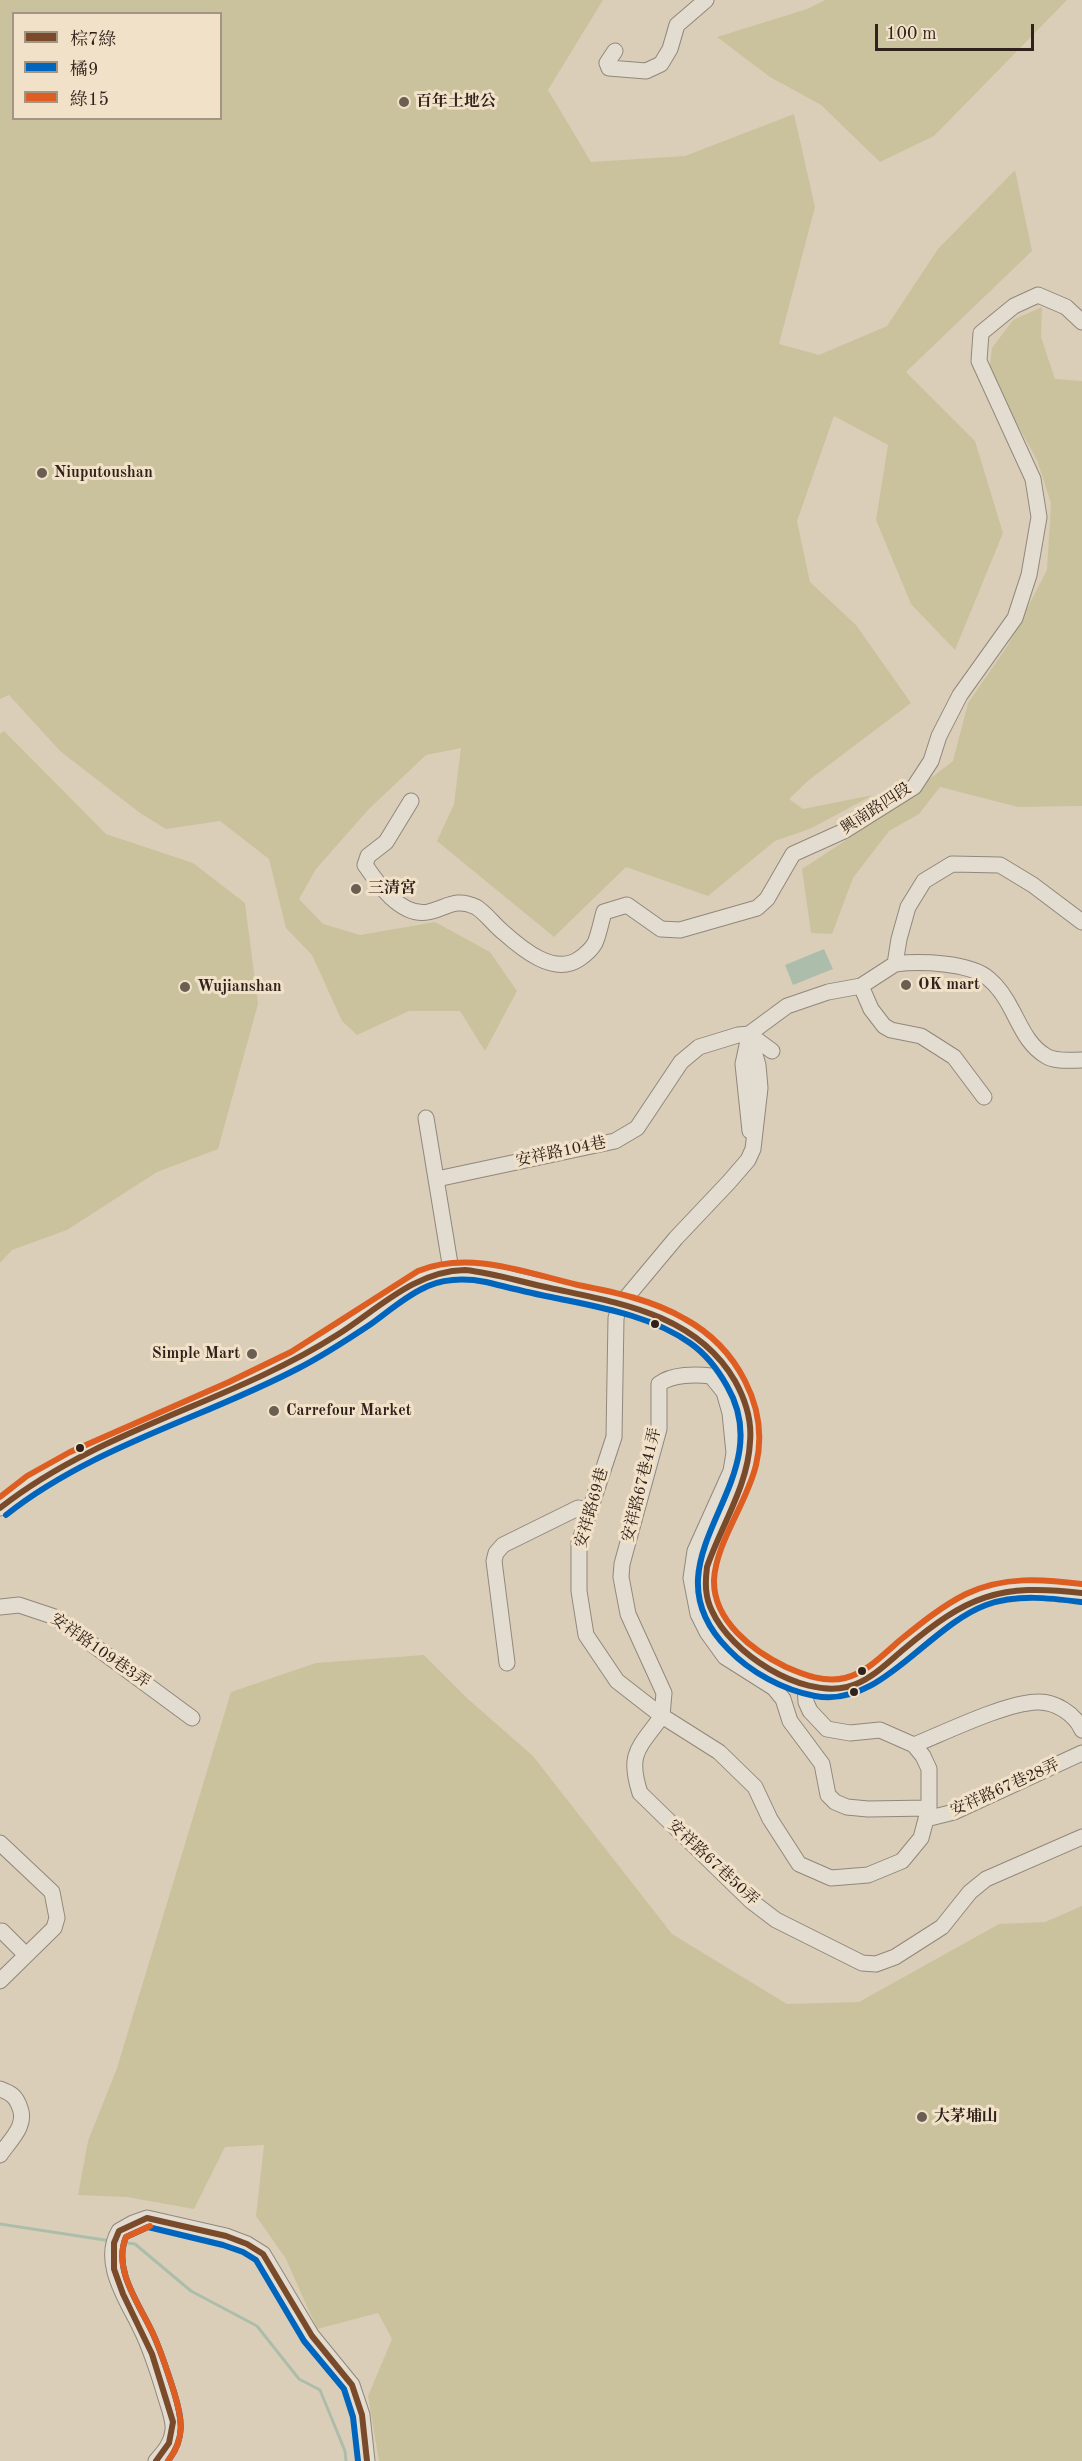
<!DOCTYPE html>
<html>
<head>
<meta charset="utf-8">
<style>
  body { margin:0 }
  #map { position:relative; width:1082px; height:2461px; overflow:hidden; background:#dbceb9; font-family:"Old Standard TT","Noto Serif TC",serif }
  canvas { display:block }
  .legend { position:absolute; left:12px; top:12px; width:210px; height:108px; box-sizing:border-box; background:#f1e1c8; border:2px solid #a39483; margin:0; padding:8px 10px; list-style:none; font-size:18px; color:#2f211b }
  .legend li { display:flex; align-items:center; gap:12px; height:30px }
  .legend b { width:30px; border:2px solid #a39483 }
  .scale { position:absolute; left:875px; top:24px; width:159px; height:27px; box-sizing:border-box; border:3px solid #2f211b; border-top:0; padding-left:8px; font-size:18px; line-height:21px; white-space:nowrap; color:#2f211b; -webkit-text-stroke:4px #f1e1c8; paint-order:stroke }
</style>
</head>
<body>
<div id="map">
<canvas width="1082" height="2461"></canvas>
<ul class="legend">
<li><b style="height:8px;background:#7a4b2a"></b>棕7綠</li>
<li><b style="height:8px;background:#0065bd"></b>橘9</li>
<li><b style="height:8px;background:#de5e21"></b>綠15</li>
</ul>
<div class="scale">100 m</div>
</div>
<script>
const g = document.querySelector('canvas').getContext('2d');
g.lineJoin = 'round';
function paint(path, color) { g.fillStyle = color; g.fill(path, 'evenodd'); }
function stroke(path, color, width, dash) { g.strokeStyle = color; g.lineWidth = width; g.lineCap = dash ? 'butt' : 'round'; g.setLineDash(dash || []); g.stroke(path); }
function write(font, color, halo, rows, align = 'center') {
  g.font = font + ' "Old Standard TT","Noto Serif TC",serif'; g.lineWidth = 6; g.setLineDash([]); g.textBaseline = 'middle'; g.strokeStyle = halo; g.fillStyle = color; for (const [text, x, y, turn = 0] of rows) {
    g.save(); g.translate(x, y); g.rotate((+turn || 0) * Math.PI / 180); g.textAlign = isNaN(turn) ? turn : align; if (halo) g.strokeText(text, 0, 0); g.fillText(text, 0, 0); g.restore();
  }
}
paint(new Path2D(`
  M0,0h603l-55,90 43,72 94,-6 109,-42 21,93 -36,137 40,11 68,-29 51,-77 77,-79 17,81 -126,121 69,69 28,92 -48,117 -44,-46 -35,-84 12,-75 -54,-29 -37,105 13,61 46,43 55,78 -102,77 -20,19 14,10 70,-14 -61,33 -37,13 -67,55 -82,-29 -72,70 -117,-96 17,-37 7,-56 -35,7 -58,55 -52,59 -17,30 24,25 37,11 75,-13 55,30 27,39 -32,60 -25,-40h-51l-52,24 -15,-14 -30,-66 -26,-27 -17,-69 -49,-38 -54,8 -26,-16 -80,-62 -51,-56 -9,4zM14,14h206v104h-206z
  M825,0h242l-133,136 -54,26 -59,-57 -51,-28 -53,-40 90,-28z
  M1042,307l-1,30 14,42 27,2v425l-64,1 -78,-20 -21,27 -30,17 -36,47 -21,56 -21,-1 -9,-64 73,-48 78,-60 15,-58 40,-58 39,-75 4,-67 -14,-43 -48,-87 3,-25 21,-28z
  M4,731l102,103 87,29 52,40 13,101 -40,145 -61,23 -90,58 -55,20 -12,13v-529z
  M424,1655l44,44 65,57 139,178 115,70 72,-2 140,-78 46,-2 37,-16v555h-703l-11,-65 24,-57 -14,-26 -61,16 -31,-70 -30,-43 8,-71 -39,2 -31,62 -67,-12 -49,-2 10,-54 29,-73 114,-376 85,-29z`), '#cac29c');
paint(new Path2D(`
  M824,949l9,20 -40,16 -8,-20z`), '#acbeab');
stroke(new Path2D(`
  M0,2224l111,17
  M120,2242l15,2 56,47 66,35 42,53 21,11 25,61 1,10`), '#acbeab', 3);
const minor = new Path2D(`
  M615,51l-8,12 2,5 37,3 15,-7 9,-15 7,-24 29,-25
  M411,801l-25,41 -18,14 -3,9c13,19 36,52 63,47 19,-4 27,-15 48,-5 10,6 18,18 27,25 19,17 51,44 76,27 6,-4 12,-9 16,-16 4,-9 6,-21 9,-31l23,-7 34,24 19,1 77,-22 10,-9 26,-45 51,-23 70,-44 17,-26 8,-25 21,-41 55,-77 14,-43 10,-58 -6,-38 -54,-118 2,-28 33,-27 24,-11 28,12 16,15
  M895,964c24,-3 75,-2 94,15 11,9 18,21 24,33 9,17 16,34 33,44 9,6 25,4 36,4
  M861,986l10,23 13,17 7,4 30,6 33,21 30,40
  M749,1034l9,31 2,23 -7,61 -5,11 -19,22 -53,56 -56,67 -4,13 -2,119 -35,106v48l7,44 31,46 45,35 57,36 36,35 15,32 29,45 32,14 37,-3 34,-14 19,-23 8,-30v-39l-6,-13 -9,-11 -34,-15 -30,3 -23,-4 -17,-18 -4,-9 -1,-18
  M749,1034l38,-28 41,-14 33,-6 34,-22 4,-25 9,-32 16,-26 28,-17 48,1 33,20 49,37
  M749,1034l23,17
  M749,1036l-6,28 7,67
  M426,1118l25,152
  M437,1179l178,-38 22,-13 44,-66 18,-15 39,-12 11,-1
  M0,1508c14,-11 28,-23 43,-31 80,-48 171,-73 252,-117 24,-13 48,-28 71,-44 24,-17 48,-38 77,-44 28,-7 61,6 89,12 48,11 125,22 164,52 19,14 36,37 46,59 28,66 -19,112 -35,172 -10,40 23,79 56,98 23,13 57,30 85,22 14,-4 27,-14 38,-23 31,-25 61,-55 99,-68 32,-11 65,-7 97,-3
  M0,1607l19,-2 36,12 137,101
  M507,1663l-13,-102 2,-8 7,-8 75,-37 11,2
  M662,1716l2,-23 -36,-79 -7,-37 1,-13 37,-135v-45c13,-10 37,-10 52,-8l13,16 6,21 4,40 -3,18 -36,80 -4,27 7,36 9,18 18,25 49,31 9,11 7,22 32,43 6,31 7,7 12,5 21,2 61,-1
  M662,1716c-23,32 -35,37 -22,77l111,108 25,19 86,43 14,1 19,-7 47,-30 28,-35 16,-13 96,-42
  M914,1745c32,-13 91,-42 123,-43 18,-1 38,12 45,28
  M926,1819l28,-7 128,-59
  M0,1843l52,49 5,26 -3,10 -54,53
  M2,1931l24,24
  M0,2089c11,4 16,7 20,19 7,18 -10,32 -20,47
  M156,2461c8,-9 16,-18 17,-31 1,-10 -4,-22 -7,-32 -7,-23 -14,-47 -25,-69 -13,-28 -41,-66 -22,-98l14,-8 14,-5 79,18 21,8 16,10 49,82 40,49 10,30 5,46`);
stroke(minor, '#91887b', 17);
stroke(minor, '#e3dcd1', 15);
stroke(new Path2D(`
  M0,1508c100,-79 230,-105 337,-173 40,-25 77,-64 128,-65 29,3 56,12 85,18 69,15 146,26 185,93 10,18 17,40 15,61 -2,44 -29,84 -43,125 -2,16 -2,30 5,44 19,42 88,87 135,76 22,-5 40,-24 57,-38 63,-53 95,-66 178,-56
  M156,2461l13,-18 4,-21 -21,-68 -29,-60 -9,-25v-26l5,-12 28,-13 79,18 21,8 16,10 49,82 40,49 10,30 5,46`), '#7a4b2a', 6);
stroke(new Path2D(`
  M6,1515c86,-68 195,-96 291,-146 26,-13 50,-29 74,-45 18,-13 36,-29 57,-38 19,-8 37,-8 58,-4 21,5 43,11 65,15 47,10 99,18 139,46 16,11 28,27 37,43 57,98 -89,171 1,263 22,23 55,41 87,47 65,13 112,-69 171,-91 31,-11 64,-7 95,-3
  M168,2461c18,-23 14,-43 6,-69 -6,-19 -12,-38 -20,-56 -13,-30 -42,-65 -28,-99l22,-10 75,18 20,7 13,8 48,81 40,48 9,28 5,44`), '#0065bd', 6);
stroke(new Path2D(`
  M0,1497l27,-21 43,-24 159,-70 62,-30 127,-81c52,-21 108,2 160,14 36,7 75,15 107,34 51,28 85,88 71,146 -9,38 -40,77 -42,115 -1,41 39,71 72,87 18,8 39,16 59,11 21,-5 38,-23 54,-37 21,-17 43,-35 67,-47 37,-18 77,-15 116,-10
  M150,2226l-24,11c-14,34 15,69 28,99 8,18 14,37 20,56 8,26 12,46 -6,69`), '#de5e21', 6);
for (const [x, y, r, color] of [
  [404,102,6,"#6b5e52"],
  [42,473,6,"#6b5e52"],
  [356,889,6,"#6b5e52"],
  [906,985,6,"#6b5e52"],
  [185,987,6,"#6b5e52"],
  [655,1324,5,"#2f211b"],
  [252,1354,6,"#6b5e52"],
  [274,1411,6,"#6b5e52"],
  [80,1448,5,"#2f211b"],
  [862,1671,5,"#2f211b"],
  [854,1692,5,"#2f211b"],
  [922,2117,6,"#6b5e52"]
]) { const dot = new Path2D(); dot.arc(x, y, r, 0, 2 * Math.PI); g.fillStyle = color; g.fill(dot); stroke(dot, '#f1e1c8', 2); }
write('bold 16px', '#2f211b', '#f1e1c8', [
  ["百年土地公",416,102],
  ["Niuputoushan",54,473],
  ["三清宮",368,889],
  ["OK mart",918,985],
  ["Wujianshan",197,987],
  ["Simple Mart",240,1354,"right"],
  ["Carrefour Market",286,1411],
  ["大茅埔山",934,2117]
], 'left');
write('16px', '#2f211b', '#f1e1c8', [
  ["興南路四段",876,809,-33],
  ["安祥路104巷",561,1152,-12],
  ["安祥路67巷41弄",642,1485,-76],
  ["安祥路69巷",592,1508,-74],
  ["安祥路109巷3弄",100,1651,35],
  ["安祥路67巷28弄",1005,1788,-24],
  ["安祥路67巷50弄",713,1863,43]
]);
</script>
</body>
</html>
